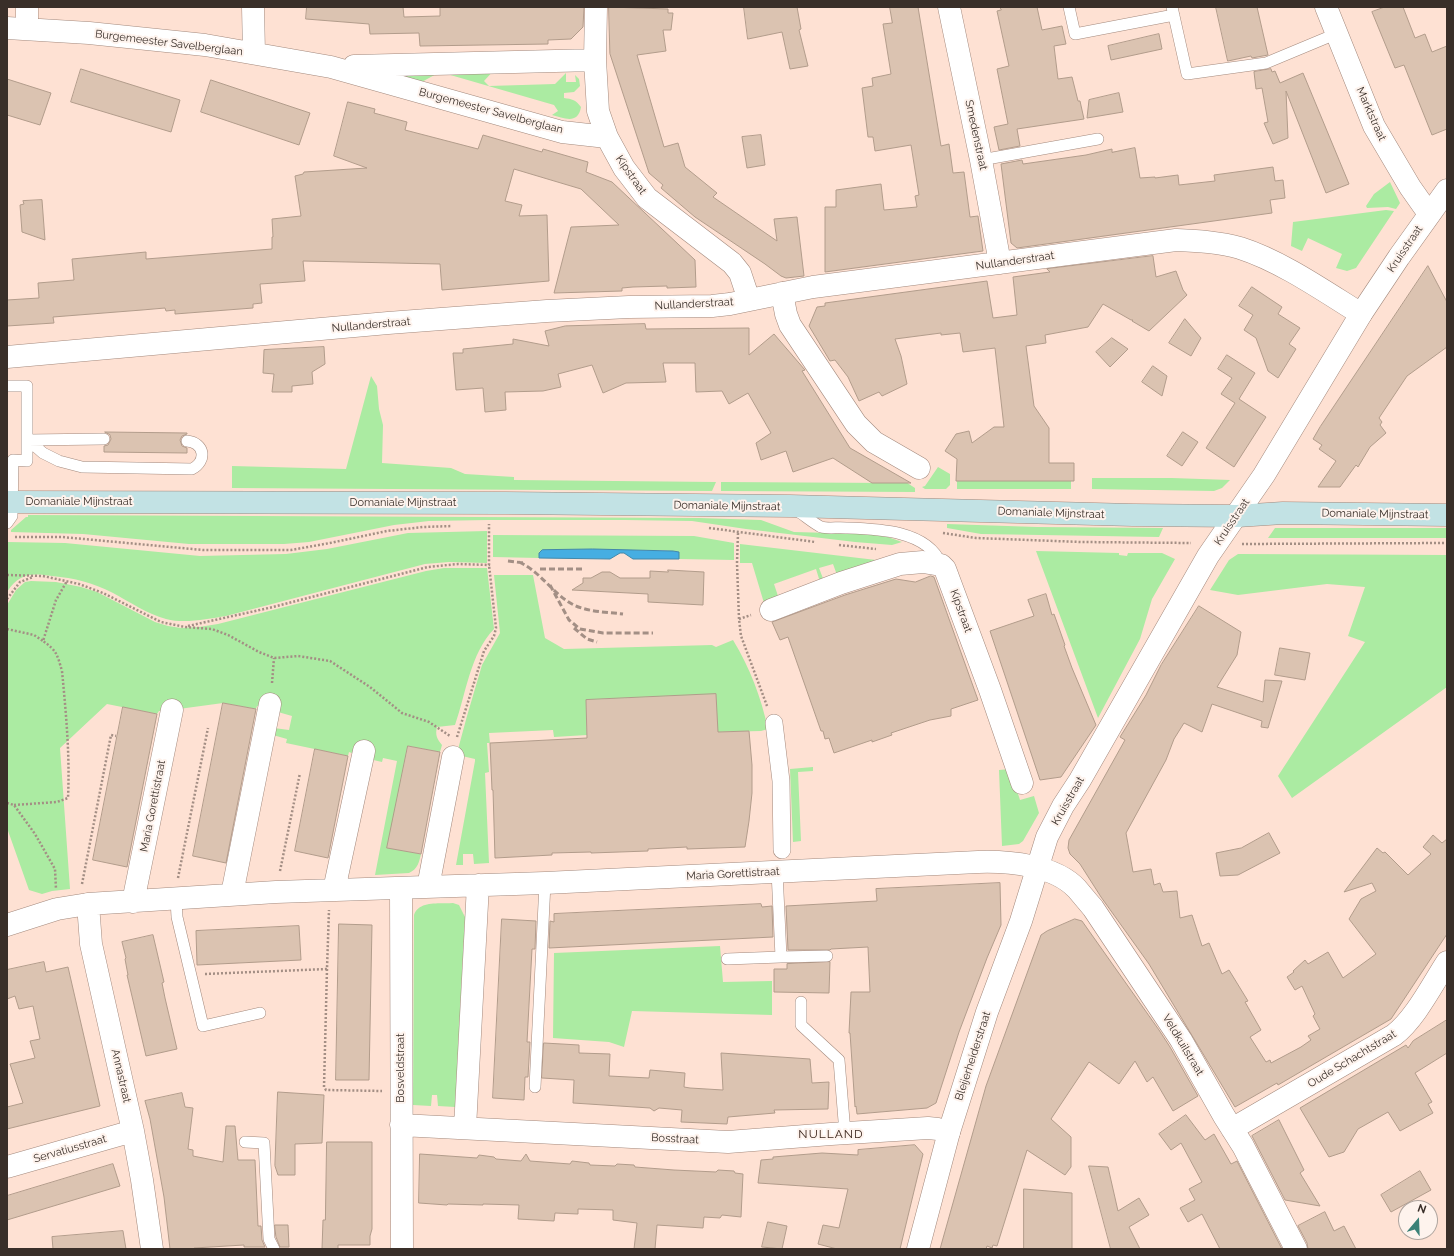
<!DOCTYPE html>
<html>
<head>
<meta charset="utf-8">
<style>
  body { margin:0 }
  #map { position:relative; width:1454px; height:1256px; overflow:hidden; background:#fee1d3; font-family:Raleway,sans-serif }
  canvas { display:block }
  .frame { position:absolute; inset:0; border:8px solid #392f29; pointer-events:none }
  .north { position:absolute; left:1398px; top:1200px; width:40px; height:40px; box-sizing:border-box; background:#fef3ed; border:1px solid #afa59f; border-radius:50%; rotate:19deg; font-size:11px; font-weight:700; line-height:16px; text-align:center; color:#392f29 }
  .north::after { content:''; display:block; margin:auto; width:14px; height:18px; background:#3b8177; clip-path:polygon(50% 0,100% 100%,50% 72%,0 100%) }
</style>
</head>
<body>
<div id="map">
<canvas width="1454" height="1256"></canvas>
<div class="frame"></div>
<div class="north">N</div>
</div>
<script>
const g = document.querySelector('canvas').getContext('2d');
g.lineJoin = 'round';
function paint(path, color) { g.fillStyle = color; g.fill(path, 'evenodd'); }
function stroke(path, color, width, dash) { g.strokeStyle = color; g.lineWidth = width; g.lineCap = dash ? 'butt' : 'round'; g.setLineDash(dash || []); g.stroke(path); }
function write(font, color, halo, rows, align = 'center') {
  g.font = font + ' Raleway,sans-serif'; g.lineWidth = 4; g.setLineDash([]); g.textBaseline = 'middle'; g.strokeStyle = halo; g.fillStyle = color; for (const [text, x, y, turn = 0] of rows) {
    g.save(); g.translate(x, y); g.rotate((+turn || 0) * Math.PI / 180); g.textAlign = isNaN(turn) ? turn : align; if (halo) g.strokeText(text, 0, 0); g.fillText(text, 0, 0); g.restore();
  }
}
paint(new Path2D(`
  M496,68l-12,13 5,5 66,-2 11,-11v9h10l-1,-7 4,4 1,7 -6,6 -10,1v5c8,1 12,2 17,9 -3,18 -17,11 -29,8l6,-4 -4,-6 -114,-33 -22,12 -11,-3 -3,-5 4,-6z
  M1390,182l10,21 -4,6 -8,-2 -21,1 -1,-2 8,-12z
  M1386,210l8,1 -38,57 -9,3 -11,-3 6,-14 -34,-16 -6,13 -11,-5 2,-24z
  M371,376l6,10 2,23 4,16 -1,38 69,5 14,6 49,3v3l202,2 -4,9 -480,-3v-22l114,3z
  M938,467l12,7v11l-4,4h-21l-3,-2 3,-1z
  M892,473l23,15v4l-194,-1v-9l171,1z
  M1092,478h80l58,2 -8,8 -8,3 -122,-2z
  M957,481h114v8h-114z
  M28,515l671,3 62,2 33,12 75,2 19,3 14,5 -10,3 -37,-3 -109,-13 -54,-8 -67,-1h-137l-59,1 -35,4 -85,17 -25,2h-95l-106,-10 -72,-2v-2l15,-13h2z
  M947,524l90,3 126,1 -4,9 -178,-3 -34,-6z
  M1275,528h172v10h-179z
  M487,531v32l-38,-1 -24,2 -199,52c-19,3 -41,8 -60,3 -19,-5 -36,-17 -53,-26 -19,-10 -39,-15 -61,-17 -20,-3 -33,-3 -45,16v-50l58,1 135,13 86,-2 41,-5 81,-16z
  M493,535l201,1 40,7v17l-55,-1v-7l-17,-2h-120l-3,2v6l-46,-1z
  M740,544l136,16v5l-39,10 -4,-11 -14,4 5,13 -4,1 -4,-13 -42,15 4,12 -14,7 -12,-40h-12z
  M1036,551l83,2v2l8,1 1,-3h34l13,6 -23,40 -12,40 -42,79z
  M1238,554l209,1v132l-155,111 -14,-22 87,-134 -17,-6 17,-49 -38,-3 -89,11 -28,-5 19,-30z
  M444,568h43l7,61c-24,25 -28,65 -39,96l-18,2c-2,8 0,12 5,18l-2,7 -32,-6 -20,101 33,7c-2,8 -3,15 -12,19l-34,2 22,-114 -14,-3 -1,4 -13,-3 -20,-7 -1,4 -62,-13 1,-4 -14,-4 1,-7 15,2 3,-14 -35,-10 -1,3 -33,-6 -59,8h-5l-2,3 -50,-10 -47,44 10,141 -18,2 -10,3 -13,-4 -22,-62v-223l9,-15 9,-8 6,-1 25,1 25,5 16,5 58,30 13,4 13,2 18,-1 19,-3 208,-53z
  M494,575h39l12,63 19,11 148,-4 4,2 17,-7c17,28 28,57 35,89l-7,2 -43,1 -36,-36 -96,4 1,35 -33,2 -1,-7 -64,3 1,10h-3l2,29 -4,1 4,90 -15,1 -1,-10h-10v11h-7l19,-104v-2l-13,-3 -5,-3 10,-37 15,-51 18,-32z
  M813,767v4l-15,1 3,69 -8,1 -3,-73z
  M1010,769l10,31 14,-4 5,17 -16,28 -4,3 -17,2 -3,-76z
  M453,903l6,2 6,12 -10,190 -17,-1 -1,-11h-5l-1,11 -18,-1 1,-190c5,-15 26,-11 39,-12z
  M720,946l3,36 49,-1v34l-140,-4 -8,36 -15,-5 -56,-4 1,-85z`), '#abeba2');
const water = new Path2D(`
  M593,549l80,2 6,1v7h-46l-9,-6h-4l-10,6 -71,-1v-5l3,-3z`);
paint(water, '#46aee2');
stroke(water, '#4288aa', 1);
const building = new Path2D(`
  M307,7h96l1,10 36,-1v-9h144l-1,20 -12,12 -23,1v4l-128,2 -1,-13 -49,1 -1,-10 -63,-5z
  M609,7l59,2v4h5l-2,17h-8l3,21 -29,4 27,92 14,-4 7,24 32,26 -4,4 64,44 -3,-22 23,-2 7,59 -18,2 -5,-2 -16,-12 -70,-47 -34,-29 2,-3 -14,-12 -39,-119z
  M744,7h53l4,22 -2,1 9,36 -18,3 -8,-37 -34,7z
  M890,7h28l23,139 8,-2 4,29 11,-1 6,45 8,-1 5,35 -158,21v-65h11v-17l45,-6 3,26 33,-3 -2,-11 4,-1 -8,-50 -36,6 -2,-14h-5l-6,-49 11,-2 -1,-8 19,-4 -8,-50 9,-1z
  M1000,7h37l5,23 20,-4 4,18 -12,2 4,33 14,-2 6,24h2l4,18 -67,10 3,17 -21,4 -5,-23 14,-3 -11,-55 12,-3 -12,-55 4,-1z
  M1216,7h41l11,48 -16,3 -1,-2 -23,5z
  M1385,7h18l12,31 10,-4 7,18 15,-6v83l-15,6 -28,-70 -9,3 -23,-56z
  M1159,34l3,15 -51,11 -3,-14z
  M81,69l99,31 -9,32 -100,-30z
  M1271,69l1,3 3,-1 5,12 23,-10 46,111 -23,9 -40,-102 2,47 -15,6 -9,-21 4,-1 -6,-34 -6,1 -2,-17z
  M7,79l44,14 -11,32 -33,-10z
  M211,80l99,33 -11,32 -98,-33z
  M1119,93l4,19 -36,6 2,-18z
  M348,102l27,7 -1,4 33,9 -2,8 73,19 5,-14 59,17 1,-3 45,13 -2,10 26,10 83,78 1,27 -29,1v-2l-34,1 -11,1v3l-68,2 17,-66 48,-2 -38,-36 -67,-20 -9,32 17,4 -3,11 28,-1 2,66 -107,9 -2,-26 -137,-3 2,20 -45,3 2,19 -9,1v4l-78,6v-4l-9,1 -1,-3 -23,2 -89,7 1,6 -47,3v-26l32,-2 -1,-15 36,-3 -2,-21 74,-7v7l126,-10v-12h1l-1,-18 29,-3 -6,-40 8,-2 1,-2 63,-4 -33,-12z
  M761,135l4,30 -18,3 -5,-31z
  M1135,148l5,30 15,-1v1l23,-3 1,10 36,-4 -1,-6 59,-8 2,14 8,-1 2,18 -15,2 2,13 -255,35 -6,-5 -10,-79 21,-4 1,4 63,-9 26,-6v3z
  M42,200l3,40 -23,-8 -2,-27 4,-1 -1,-3z
  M1153,256l3,21 20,-6 7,19 4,5 -38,36 -17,-10 1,-1h-2l-28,-16 -15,23 -43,8 1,8 -20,3 8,60 15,22v35h25v18h-118l1,-22 -12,-8 11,-17 13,-3 3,12 22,-16h10l-9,-79 -32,4 -3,-19 -19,2v-2l-46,6 6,17 6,28 -25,12 -3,-4 -20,9 -11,-24 -13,-17 -5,1 -21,-35 8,-19 8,-1v-3l162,-22 6,37 24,-3 -4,-38 37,-5 -3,-3z
  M1428,266l19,36v45l-40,29 -28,42 3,4 -2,3 6,8 -16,14 -12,20 -2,-2 -16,22h-22l18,-26 -17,-12 3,-4 -9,-6 7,-12z
  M1252,287l30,20 -4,7 22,14 -11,16 7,5 -18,29 -10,-7 -12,-33 -12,-8 9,-15 -14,-9z
  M1185,319l16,19 -10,18 -22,-13z
  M645,324l1,5 103,-1v27l25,-21 31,36 -3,1 48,77 61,35h-39l-39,-25 -40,14 -7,-21 -25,9 -5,-17 15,-10 -23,-40 -19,11 -7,-13 -26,1 -1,-29h-32l3,19 -40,1 -23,10 -11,-28 -34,9 3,13 -18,4 -38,1 1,18 -21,2 -2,-24 -27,2 -3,-37h10v-4l50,-5v-5l36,7 -4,-15 20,-5z
  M1112,338l16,11 -18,18 -14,-15z
  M324,347l1,17 -13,8 1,12 -21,2v6h-20l2,-18 -11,-1 1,-23z
  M1227,355l28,18 -16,26 27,18 -32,50 -28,-19 29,-45 -14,-9 11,-16 -14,-9z
  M1153,366l14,10 -5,20 -20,-14z
  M105,432l82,1v1l-5,2 -2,4 2,6 5,2v5l-83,-1v-6l4,-1 3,-6 -1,-4z
  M1183,432l15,10 -16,24 -15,-10z
  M668,570l36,2 -1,33 -55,-3v-8l-76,-4 11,-7v-5h8l11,-6h8l10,6h30v-7l18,1z
  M931,576l3,1 44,123 -27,9v7l-21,4 -39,13 1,2 -20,7v-2l-38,13 -5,-15 -4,1 -2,-8h-2l-33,-94 -8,3 -8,-18 73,-27 51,-16 19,3z
  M1046,594l6,21 2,-1 11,31 -1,1 8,22 24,57 -35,52 -21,3 -50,-149 44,-15 -6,-16z
  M1199,606l42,26 -4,23 -20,32 46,15 2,-22 17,1 -14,47 -7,-1 1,-6 -50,-17 -10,28 -18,-9 -10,16 -8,21 -40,73 7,39 18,-3 3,16 6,-2 3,9 14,-1 3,27 12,-3 10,31 7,-3 13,31 7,-4 19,31 -3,1 16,28 -11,7 16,25 4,-2 1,3 30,-16 10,-7 -3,-4 12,-7 -7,-13 2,-2 -13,-28 -7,4 -8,-13 7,-5 -1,-1 12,-11 3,4 20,-12 15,26 33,-24 -27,-35 12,-20 15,-8 -4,-8 -28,9 33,-44 6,5 2,-1 23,23 23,-21 -8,-7 10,-12 9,8 5,-4v95l-56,85 -113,66 -1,-2 -42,24 -86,-143 -48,-67 -21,-33 -10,-10 -2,-6 1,-8 56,-100 -5,-3 26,-42 15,-30z
  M1280,648l30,5 -5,27 -30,-5z
  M716,694l2,38 31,-1 3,34v28l-3,28 -4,26 -58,2v-2l-39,2v2l-57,2v-1l-39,1v2l-57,3 -2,-68h-1l-2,-47 97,-5 -1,-38z
  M223,703l33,6 -30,154 -33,-7z
  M123,707l34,7 -30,153 -34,-7z
  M408,746l32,6 -19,102 -34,-6z
  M315,749l33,7 -20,102 -33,-7z
  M1269,833l11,20 -42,22 -18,1 -4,-23 25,-5z
  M1000,883l1,42 -14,33 -28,74 -23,71 -9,5 -70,6 -1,-8 -1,1 -5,-74h-1l2,-41h19l-2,-45 -37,2 -1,1h-42l-2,-44 91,-5 -1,-12z
  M761,904l1,3 10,-1 1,31 -224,11 1,-27 4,1v-8z
  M502,919l34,2 -1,28h-3l-5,93h3l-2,35h-3l-1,23 -31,-2z
  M1075,919l7,2 77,109 11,17 28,49 -25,15 -20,-34 -6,5 -12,-21 -16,23 -30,-22 -38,57 20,18v30l-6,8 -38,-25 -30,96 -4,-1 -1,3 -5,-2 -1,3h-46l46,-163 55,-151 6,-4z
  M339,924l33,1 -3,155h-33z
  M299,926l2,34 -104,5 -1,-34z
  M153,935l11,47 -2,1 3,15 12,51 -31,7 -19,-81h1l-3,-16 1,-1 -4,-16z
  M44,962l2,10 22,-5 32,139 -93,23v-22l16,-4 -13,-39 25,-6 -5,-17 10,-2 -7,-33 -14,3 -4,-13 -8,3v-29z
  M830,962l-1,31 -55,-1v-23h13v-5z
  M1447,1020v33l-32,20 17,29 -4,2 5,9 -33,18 -12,-19 -30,17 -14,23 -15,5 -29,-49 106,-63 2,3 5,-7z
  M544,1043l35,2v8l31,1 -1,22 40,2 1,-8 35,3 -1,14 6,1 33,2 -2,-37 89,6 2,24 17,-1 -1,27 -54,1 1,3 -47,4 -1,7 -46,-2 1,-12 -23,-2 -5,3 -4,-3 -77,-5 1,-23 -32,-2z
  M278,1092l46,3 -2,48 -27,1v31h-17l-3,-9z
  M182,1093l3,14 8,1 -5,41 5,1v6l30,6 3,-36h9l3,34h17l3,66h3l1,14 3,7h-21v-2l-50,3v1h-24l-6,-52 -14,-78 -5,-18z
  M1186,1115l19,25 9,-6 17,30 6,-3 45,88h-62l-18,-35 -14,8 -8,-14 15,-8 -6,-11 13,-7 -21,-39 -10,7 -12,-16z
  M1279,1120l25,50 -4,3 20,33 -35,-6 -33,-64z
  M327,1142h45v87l-2,7v9h-32v4h-16l1,-29h2z
  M915,1145l8,9 -23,95h-63l-19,-5 5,-19 16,3 9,-39 -90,-6 3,-23 12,-1v-2l49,-4 36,2v-5z
  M420,1154l57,4 2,-3 15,2 2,2 25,2 5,-7 4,7 40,3 2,-3 17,2 1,2 25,1 2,-2 17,1 1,2 39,3 42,2 2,-2 16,1 1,2 8,1 -2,43 -19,-2 -2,3 -16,-1 -1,11 -46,-3 -2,24h-21l3,-26 -24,-3v-10l-35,-1v5l-23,-1 -1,8 -36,-2 1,-14 -36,-1v1l-35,-1 -1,1 -28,-2z
  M113,1164l7,22 -113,34v-24z
  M1089,1166l19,1 10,44 21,-13 10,17 -20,12 11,22h-29z
  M1420,1171l11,19 -40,22 -10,-17z
  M1024,1189l48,4v56h-48z
  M1325,1212l9,19 10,-5 12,23h-48l-1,-6 -9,-17z
  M768,1222l19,4 -5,23 -20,-2z
  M275,1225h13l1,22h-9l-4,-10z
  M123,1231l3,18h-73l-1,-12z`);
paint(building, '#dbc3b1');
stroke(building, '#b29c8b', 1);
const service = new Path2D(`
  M1069,7l6,27 99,-19
  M1172,7l15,67 79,-11 72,-30
  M981,160l117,-21
  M7,386h20v75l-14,-1 -1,56 -5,7
  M28,440l15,13 16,8 23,6 110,2c15,-8 13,-26 -5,-28
  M28,440l76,-1
  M796,510c8,5 17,13 25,17 7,2 18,0 25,1 31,1 81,2 95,36
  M176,899l1,18 26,109 57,-13
  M781,957l46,-1
  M727,959l54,-2 -4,-86
  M801,1002v23l38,35 6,73
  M535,1087l10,-204
  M245,1142l19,1 5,96 5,10`);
const pedestrian = new Path2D(`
  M774,723l7,58 1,69`);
const minor = new Path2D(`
  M27,7v22
  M253,7l1,46
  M596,7l-1,53 3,51 9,26 17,31 23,30 85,65 8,10 9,27
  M949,7l32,153 19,103
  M1326,7l48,119 36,61 19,27
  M7,28l82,5 116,12 126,22 231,65 45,5
  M354,66l241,-6
  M782,293l4,21 4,11 66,99 18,18 45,26
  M7,357l381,-34 159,-12 82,-4 83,-1 18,-2 83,-17 363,-47c21,1 43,2 64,8 41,13 84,43 121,66
  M771,610l70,-27 59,-19 23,-2 18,3 4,4 45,121 32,93
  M428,887l25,-130
  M401,888l1,361
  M334,890l30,-139
  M232,894l38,-190
  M133,902l39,-192
  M88,904l3,40 42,187 9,49 10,69
  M7,925l50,-16 31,-5 188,-12 269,-9 433,-21c31,-1 77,3 99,27 5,6 10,12 16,19l88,132 43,76 19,30 53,103
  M401,1125l327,17 103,-8 97,-6 10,1 11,3
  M465,1128l13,-243
  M1232,1129l162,-94c21,-16 38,-50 53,-73
  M7,1167l126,-36`);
const tertiary = new Path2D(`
  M918,1249l31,-117 38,-120 34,-91 26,-84 16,-31 17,-26 128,-224 56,-81 97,-161 38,-57 48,-67`);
const secondary = new Path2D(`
  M7,502l499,1 284,3 343,9 104,1 46,-3 164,2`);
stroke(service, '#a3897d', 12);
stroke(pedestrian, '#a3897d', 18);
stroke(minor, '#a3897d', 23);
stroke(tertiary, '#a3897d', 23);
stroke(secondary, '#a3897d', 23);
stroke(new Path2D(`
  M709,528l106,14
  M738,533l-1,30 2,56 2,17 26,70
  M943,533l33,5 105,4 110,1
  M15,537h47l141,13h88l39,-7 57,-12 36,-4 29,-1
  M1242,544l205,-1
  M839,545l37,4
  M7,575l36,1 36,8 24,9 58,29 24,5 27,2 16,6 31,17 15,6 24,-2 32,5 40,26 32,26 27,9 21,14
  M7,599l13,-17 13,-5
  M739,619l12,-4
  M188,626l85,-19 155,-40 30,-3 31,1v-41
  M7,629l27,6 9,6
  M272,683l2,-25
  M457,737l27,-86 10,-15 2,-8 -7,-63
  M7,803l7,2 21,29 20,35 1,20
  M14,805l43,-3 11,-4c2,-43 -2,-85 -6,-127 -5,-17 -5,-20 -19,-30l13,-41 11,-19
  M280,871l20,-98
  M178,878l30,-150
  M82,884l29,-149 5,1
  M327,969l-3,118 2,3 56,1
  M205,974l122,-5 2,-59`), '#a38e84', 2.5, [2, 2]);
stroke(service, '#fff', 11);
stroke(pedestrian, '#fff', 17);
stroke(minor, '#fff', 22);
stroke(tertiary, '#fff', 22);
stroke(secondary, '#c2e2e4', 22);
stroke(new Path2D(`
  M508,561l16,2
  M519,562c22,10 33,31 53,42 15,8 34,8 51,10
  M540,569h44
  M550,585l19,35 11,9 23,4h50
  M574,628l13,11 10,3`), '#a38f85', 3, [6, 3]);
write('11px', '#392f29', '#fef3ed', [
  ["Burgemeester Savelberglaan",169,43,7],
  ["Burgemeester Savelberglaan",491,111,15],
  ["Marktstraat",1371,114,66],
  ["Smedenstraat",976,135,78],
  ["Kipstraat",631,175,55],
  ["Kruisstraat",1405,249,-56],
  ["Nullanderstraat",1015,261,-8],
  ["Nullanderstraat",694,304,-3],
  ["Nullanderstraat",371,325,-5],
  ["Domaniale Mijnstraat",79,502],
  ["Domaniale Mijnstraat",403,503],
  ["Domaniale Mijnstraat",727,506,1],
  ["Domaniale Mijnstraat",1051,513,2],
  ["Domaniale Mijnstraat",1375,514,1],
  ["Kruisstraat",1232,522,-56],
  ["Kipstraat",961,611,70],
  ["Kruisstraat",1068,801,-60],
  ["Maria Gorettistraat",153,806,-79],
  ["Maria Gorettistraat",733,874,-3],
  ["Veldkuilstraat",1183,1045,59],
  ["Bleijerheiderstraat",973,1056,-72],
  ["Oude Schachtstraat",1352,1059,-31],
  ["Bosveldstraat",401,1068,-90],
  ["Annastraat",121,1076,77],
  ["Bosstraat",675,1139,3],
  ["Servatiusstraat",70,1149,-16]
]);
g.letterSpacing = '1px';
write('12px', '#3d281e', '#fef3ed', [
  ["NULLAND",831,1134]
]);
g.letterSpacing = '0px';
</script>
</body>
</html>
